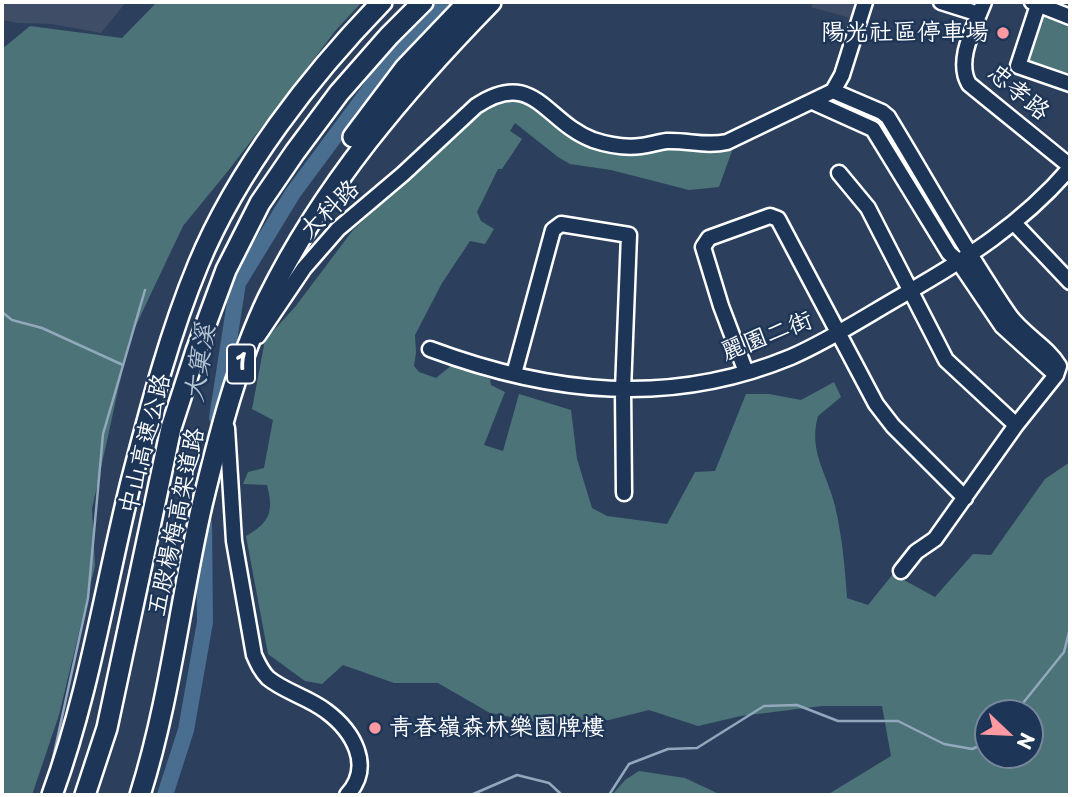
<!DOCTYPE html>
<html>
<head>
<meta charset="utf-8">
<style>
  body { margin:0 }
  #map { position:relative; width:1072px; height:797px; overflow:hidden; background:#2c405e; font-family:"Playpen Sans",sans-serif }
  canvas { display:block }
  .frame { position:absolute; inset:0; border:4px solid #fff; pointer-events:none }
  .north { position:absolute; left:974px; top:699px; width:70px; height:70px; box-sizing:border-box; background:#1d3557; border:2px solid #77869a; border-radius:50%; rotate:113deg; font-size:19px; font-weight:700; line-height:28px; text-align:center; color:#fff }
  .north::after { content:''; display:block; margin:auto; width:24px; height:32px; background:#ff9aa2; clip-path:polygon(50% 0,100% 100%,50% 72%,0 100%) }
</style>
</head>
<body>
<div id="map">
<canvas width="1072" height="797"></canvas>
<div class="frame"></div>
<div class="north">N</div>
</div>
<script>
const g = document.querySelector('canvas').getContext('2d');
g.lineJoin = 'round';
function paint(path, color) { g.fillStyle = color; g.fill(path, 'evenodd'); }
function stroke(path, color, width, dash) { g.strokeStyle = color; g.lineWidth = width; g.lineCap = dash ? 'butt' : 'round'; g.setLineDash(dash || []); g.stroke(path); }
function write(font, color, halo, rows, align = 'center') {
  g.font = font + ' "Playpen Sans","LXGW WenKai TC",sans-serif'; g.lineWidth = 5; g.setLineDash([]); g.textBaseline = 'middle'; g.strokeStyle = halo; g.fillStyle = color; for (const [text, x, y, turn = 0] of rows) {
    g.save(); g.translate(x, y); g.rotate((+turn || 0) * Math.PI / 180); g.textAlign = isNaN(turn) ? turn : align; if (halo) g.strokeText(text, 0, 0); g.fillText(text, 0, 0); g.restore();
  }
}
paint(new Path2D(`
  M2,2h124l-25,31 -49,-9 -34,-1 -16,-3z
  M813,2h46l-5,17 -43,-12z`), '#3f4d66');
paint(new Path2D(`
  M157,2h205l-26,28 -108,141 -45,55 -54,114 -37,169 3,57 -36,149 -27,80h-30v-746l28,-23 92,12z
  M1040,12l30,11v44l-4,10 -43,-15z
  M513,99l14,4 46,35 31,13 30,3 31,-5 39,3 29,-4 -14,39 -30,3 -78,-20 -41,-6 -12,-7 -43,-34 -5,8 12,8 -20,30h-4l-21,43 4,9 13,8 -9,15 -15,-3 -28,42 -27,52 1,18 -2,13 5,6 17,6 16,-13 38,14 1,6 14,7 -21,53 19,6 16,-57 52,16 6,49 15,49 15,8 60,8 28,-52 20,-1 31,-77h23l32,6 33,-18 7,15 -23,19c-10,35 9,57 17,90 7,30 10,61 12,92l21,7 25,-31 42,23 38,-43 18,1 54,-76 25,-17v333h-243l64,-39 -9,-50h-60l-81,10 -43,10 -49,-16 -40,10 -60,4 -59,-11 -52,-30h-44l-51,-18 -21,19 -17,-3 -37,-27 -22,-118c24,-14 28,-24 21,-51l-24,-1 5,-12 16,-4 9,-48 -21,-11 13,-69 30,-33 58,-77 120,-110 27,-19zM988,713h42v42h-42z
  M841,102l39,13 20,31 -3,4 -7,-1 -52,-43z
  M905,159l5,2 50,84 -6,5 -54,-85z
  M639,771l46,7 36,17h-109l13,-15z`), '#4c7377');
stroke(new Path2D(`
  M2,312l10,8 30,8 81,37
  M1015,713l49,-61 6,-24
  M50,772l38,-174 15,-164 42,-144
  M471,795l46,-20 32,8 13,12
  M609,795l20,-31 39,-15 29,-1 67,-42 33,-1 41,16h60l46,23 28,5 16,-7`), '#92a8bc', 2.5);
stroke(new Path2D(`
  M217,418l21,-135 55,-90 105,-142 49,-49
  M165,795l21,-65 19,-108 -1,-99`), '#496e90', 16);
const minor = new Path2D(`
  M941,2l38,12
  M984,2c-9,24 -29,58 -15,82l101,82
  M1032,2l38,15
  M1038,5l-20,61 52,18
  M833,91l49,21 6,5c41,67 78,135 122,199 14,19 38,31 49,50l-3,9 -40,50
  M813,102l60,27 76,124 9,8 44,65 54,49
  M839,173l29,35 78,152 70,65 -81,114 -19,13 -15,19
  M1015,224l55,58
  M258,336l46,-68 34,-39 65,-55 73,-68c58,-39 69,16 117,34 15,5 32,8 48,6 9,-1 17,-4 26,-5 21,-1 39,6 60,1l106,-51 9,-16 23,-73
  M430,349c121,45 240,58 361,8 39,-17 75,-41 112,-62 63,-36 119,-71 167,-127
  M746,372l-25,-66 -18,-59 6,-9 61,-22 8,3 98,185 17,22 72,72
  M514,374l39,-144 8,-6 68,11 -6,155 1,103
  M227,428l7,113 20,114c4,9 7,16 14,23 17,14 40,19 58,33 27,20 48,55 21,84`);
const highway = new Path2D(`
  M353,137l52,-69 63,-66
  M52,795c37,-101 53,-208 79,-313 19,-73 38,-147 67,-217 39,-95 113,-190 184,-263
  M85,795l22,-67 64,-300 25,-77 30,-81 34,-67 35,-51 44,-59 50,-57 34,-34
  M140,795c30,-95 40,-194 62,-290 17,-70 35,-142 66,-207 55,-112 137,-208 223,-296`);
stroke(minor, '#fff', 19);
stroke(highway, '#fff', 24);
stroke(minor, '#1d3557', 14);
stroke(highway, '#1d3557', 19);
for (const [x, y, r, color] of [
  [1003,33,7,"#ff9aa2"],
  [375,728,7,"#ff9aa2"]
]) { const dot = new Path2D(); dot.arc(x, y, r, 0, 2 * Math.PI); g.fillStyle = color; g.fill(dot); stroke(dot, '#1d3557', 2.5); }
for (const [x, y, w] of [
  [241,364,28]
]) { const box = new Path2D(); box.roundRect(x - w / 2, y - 19.5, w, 39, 5); g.fillStyle = '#1d3557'; g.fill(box); stroke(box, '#fff', 2); }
write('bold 23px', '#fff', null, [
  ["1",241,364]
]);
write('24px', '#fff', '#1d3557', [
  ["陽光社區停車場",989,33],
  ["青春嶺森林樂園牌樓",389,728,"left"]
], 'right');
write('24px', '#fff', '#1d3557', [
  ["忠孝路",1018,93,40],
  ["大科路",330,210,-44],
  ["麗園二街",767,337,-21],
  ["中山高速公路",146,444,-76],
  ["五股楊梅高架道路",177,522,-78]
]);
write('italic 26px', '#b6c5d3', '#1d3557', [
  ["大窠溪",201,363,-81]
]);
</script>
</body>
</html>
